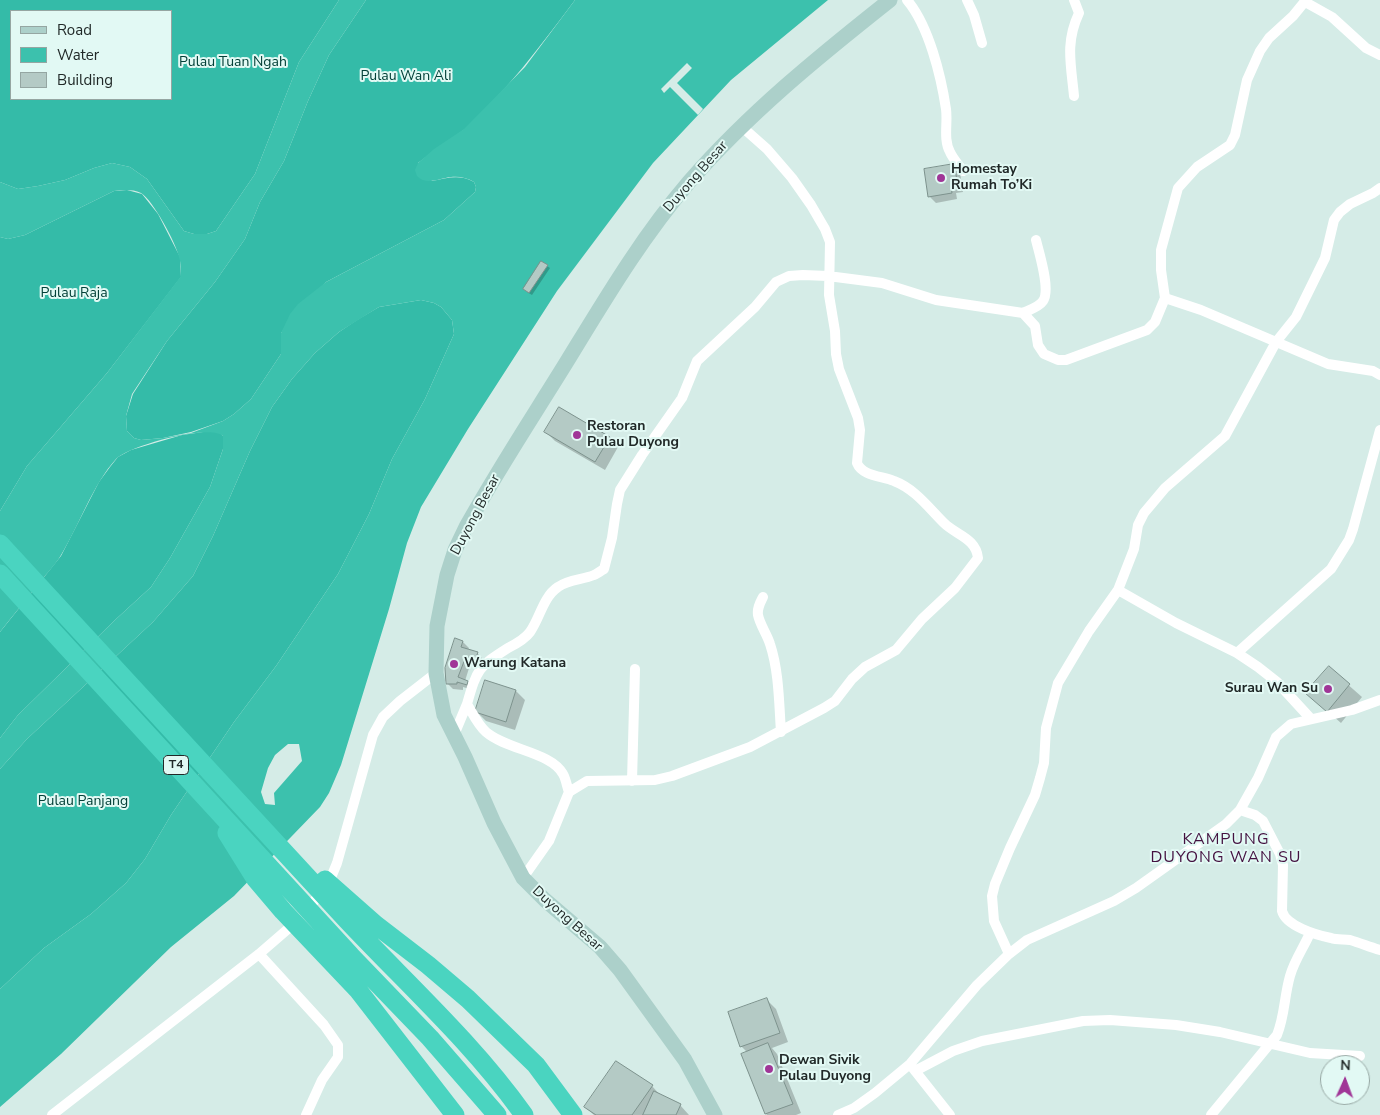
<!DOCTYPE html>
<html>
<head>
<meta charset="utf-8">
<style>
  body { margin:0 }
  #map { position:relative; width:1380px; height:1115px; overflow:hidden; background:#d5ece7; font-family:"Nunito Sans",sans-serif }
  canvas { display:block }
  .legend { position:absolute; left:10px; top:10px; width:162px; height:90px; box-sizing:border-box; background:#e2f9f4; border:1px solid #95a6a2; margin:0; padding:6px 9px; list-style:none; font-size:15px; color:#212928 }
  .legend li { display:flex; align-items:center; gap:10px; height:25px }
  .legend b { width:25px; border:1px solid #95a6a2 }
  .north { position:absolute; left:1320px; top:1055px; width:50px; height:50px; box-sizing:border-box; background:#e2f9f4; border:1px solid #95a6a2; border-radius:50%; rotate:2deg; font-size:14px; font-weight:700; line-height:20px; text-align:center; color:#212928 }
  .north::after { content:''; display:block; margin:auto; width:18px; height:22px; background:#a03697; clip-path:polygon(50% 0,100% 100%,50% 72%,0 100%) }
</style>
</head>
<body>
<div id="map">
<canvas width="1380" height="1115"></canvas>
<ul class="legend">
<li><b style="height:6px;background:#acd0ca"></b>Road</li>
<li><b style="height:14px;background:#3cc1ad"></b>Water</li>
<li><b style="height:14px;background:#b4cac5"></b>Building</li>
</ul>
<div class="north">N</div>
</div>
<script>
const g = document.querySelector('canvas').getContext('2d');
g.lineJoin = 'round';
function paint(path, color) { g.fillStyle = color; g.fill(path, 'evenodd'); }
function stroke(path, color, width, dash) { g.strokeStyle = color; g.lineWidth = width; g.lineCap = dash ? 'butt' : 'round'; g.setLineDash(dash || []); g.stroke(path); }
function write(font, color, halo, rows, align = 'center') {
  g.font = font + ' "Nunito Sans",sans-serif'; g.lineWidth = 4; g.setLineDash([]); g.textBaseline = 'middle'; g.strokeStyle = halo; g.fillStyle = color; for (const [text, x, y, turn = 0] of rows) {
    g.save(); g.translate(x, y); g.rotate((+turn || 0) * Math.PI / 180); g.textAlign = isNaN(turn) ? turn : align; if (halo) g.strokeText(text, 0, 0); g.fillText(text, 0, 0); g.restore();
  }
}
paint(new Path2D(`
  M0,0h339l-40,62 -44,112 -39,57 -9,3h-13l-10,-3 -37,-52 -17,-12 -18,-4 -18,5 -29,12 -27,6 -20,3 -18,-7zM11,11h160v88h-160z
  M366,0h209c-34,45 -68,91 -110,129 -15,12 -32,22 -47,34l14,18c15,-3 28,-7 42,1l2,5 -1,5 -31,28 -118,62 -45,51v21l-30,45 -17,15 -11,7 -32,11 -28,6 -22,2 -7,-2 -7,-7 -1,-15 7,-22 34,-53 48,-59 30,-43 15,-37 24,-41 24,-60 21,-46z
  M127,190l15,4 16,20 22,43 1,20 -74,96 -80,93 -27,45v-274l8,2 17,-4 89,-44z
  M421,300l13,3 7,4 11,13 2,14 -29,65 -33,60 -23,55 -31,60 -62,92 -42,56 -63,93 -26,44 -19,24 -35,31 -47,34 -44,41v-220l27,-30 126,-117 40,-46 20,-40 37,-85 22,-44 20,-28 23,-26 24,-21 18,-12 22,-13z
  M210,431l10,2 3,3v13l-13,38 -40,71 -19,29 -36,33 -97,95 -18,23v-106l61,-76 38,-74 11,-15 8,-10 13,-7 51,-15z`), '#34bba8');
paint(new Path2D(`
  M339,0h27l-37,55 -21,46 -24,60 -24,41 -15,37 -30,43 -48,59 -35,53 -6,22 1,15 7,7 7,2 22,-2 28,-5 32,-12 11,-7 17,-15 30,-45v-21l9,-19 8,-10 28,-22 118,-62 31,-28 1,-5 -2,-5c-6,-4 -15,-6 -23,-5 -11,1 -25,9 -34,-1l-2,-6 3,-7 16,-14 30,-20 61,-62 50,-67h253l-97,80 -78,83 -96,128 -89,138 -47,78 -14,36 -18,66 -48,156 -12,28 -9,14 -86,89 -63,51 -110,107 -61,53v-118l44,-41 47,-34 35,-31 19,-24 26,-44 63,-93 42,-56 62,-92 31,-60 23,-55 33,-60 29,-65 -2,-14 -11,-13 -7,-4 -13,-3 -42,7 -40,25 -24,21 -23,26 -20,28 -22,44 -37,85 -20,40 -40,46 -126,117 -27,30v-31l18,-23 97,-95 36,-33 19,-29 40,-71 13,-38v-13c-13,-13 -95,10 -107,23 -23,25 -37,67 -55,96 -5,9 -14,18 -21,27 -13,17 -27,33 -40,50v-121l27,-45 80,-93 74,-97c0,-6 0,-13 -2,-19 -3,-14 -26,-57 -38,-64 -9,-4 -18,-3 -27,-2l-89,44 -17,4 -8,-2v-55l18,7 20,-3 27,-6 29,-12 18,-5 18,4 17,12 37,52 10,3h13l9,-3 39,-57 44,-112zM288,744h11l3,17 -28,32 1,12 -10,-1 -4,-12 7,-24 7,-13z`), '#3cc1ad');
paint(new Path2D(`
  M687,63l5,5 -15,15 26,26 -5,6 -28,-28 -6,6 -3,-4z`), '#d5ece7');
paint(new Path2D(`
  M954,166l6,6 3,20 -7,1 1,6 -21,4 -6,-6z
  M547,266l3,2 -18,27 -5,-3z
  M546,432l63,6 9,9 -13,23 -50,-29z
  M463,642l6,6 -1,2 9,3 6,6 -2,6 -7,-2 -4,2 -5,16 9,7 -1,2 -10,-3v3l-10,-1 -6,-6z
  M1329,668l33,29 -21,26 -34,-30z
  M516,691l9,9 -10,30 -29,-9 -10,-10z
  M767,1000l9,9 12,33 -16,6 5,6 24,59 -5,2h-29l-1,-1 -23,-60 4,-2 -6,-6z
  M652,1086l9,10 19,9 9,10h-95l-9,-8z`), '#0003');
const building = new Path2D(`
  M954,164l4,22 -7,1 1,6 -24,4 -4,-28z
  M541,261l7,4 -19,28 -6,-4z
  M559,407l51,30 -15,25 -51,-30z
  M455,638l8,3 -2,6 17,5 -3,8 -7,-3 -3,2 -7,18 10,4 -1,4 -10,-3v2h-11l-1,-16z
  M1329,666l21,18 -23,28 -22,-19z
  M485,680l31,10 -10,32 -31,-10z
  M767,998l13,35 -40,14 -12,-35z
  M768,1043l25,61 -28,10 -24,-60z
  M616,1061l37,24 -21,30h-36l-12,-8z
  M654,1091l27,13 -5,11h-33z`);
paint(building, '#b4cac5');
stroke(building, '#7d928d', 1);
stroke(new Path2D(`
  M907,0c22,26 34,76 39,109 2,14 -3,30 4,43 3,7 9,13 13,19
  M967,0l7,15 8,28
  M1074,0l5,13c-14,30 -8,51 -5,83
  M1305,2l27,15 34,31 14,7
  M1165,298l36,12 127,54 45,7 7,4
  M1023,313c6,-3 16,-6 20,-12 8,-11 -4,-48 -7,-61
  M1118,590l58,33 61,30 21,14 19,15 34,37
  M763,597c-3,6 -6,11 -5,18 2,10 9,19 12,29 9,27 9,59 11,88
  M1237,653l94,-84 18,-29 4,-11 27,-99
  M467,704c10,-35 11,-37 41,-56 8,-4 17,-9 22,-16 10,-14 13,-35 28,-45 11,-8 24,-7 36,-12 3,-1 7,-4 10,-6l8,-31 5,-34 3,-14 22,-35 40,-57 15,-37 58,-54 21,-25 13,-6 14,-1 25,1 54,7 54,17 87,13 12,13 3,19 6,9 14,6h8l81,-30 8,-8 10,-24 -4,-28v-20l17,-62 19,-21 33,-22 5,-10 12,-55 13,-29 9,-13 24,-22 13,-16
  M454,735l13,-31c6,10 11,21 19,28 21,18 65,20 77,42 3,5 4,13 6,18
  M632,781l3,-112
  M1240,810l15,5 8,6 17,33 3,11 -1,46c4,15 34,24 49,27 6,2 13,1 19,2 10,3 20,7 30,10
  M523,878l26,-37 20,-49 18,-11 68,-1 17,-4 78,-29 74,-39 11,-7 17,-22 13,-12 31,-17 26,-31 33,-31 23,-30c-2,-20 -22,-23 -34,-35 -16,-16 -29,-34 -50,-42 -12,-5 -32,-5 -37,-18l3,-33 -2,-12 -19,-49 -3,-15 -1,-23 -6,-36 1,-53 -5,-13 -14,-24 -19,-27 -25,-29 -26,-23
  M306,912l24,-32 7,-17 36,-128 10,-18 17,-16 36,-28
  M259,954l65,71 14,20v12l-16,23 -16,35
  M1009,954l-15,-33 -2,-25 3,-12 15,-36 25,-53 5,-17 4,-15 2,-35 12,-45 31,-52 29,-41 16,-41 4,-24 6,-12 21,-25 60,-52 51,-94 20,-25 29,-59 9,-38 6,-8 10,-8 23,-11 7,-5
  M912,1067l38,48
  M915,1071l38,-20 29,-10 101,-20 27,-1 66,5 44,7 90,21 50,3
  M52,1115l207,-161 37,-32
  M838,1115l16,-7 21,-15 35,-29 67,-79 32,-31 18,-14 87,-39 22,-13 90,-64 14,-14 18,-32 18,-41 15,-13 61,-14 28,-10
  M1211,1115l66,-80c8,-20 7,-38 13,-59 4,-15 14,-29 20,-43`), '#fff', 10);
stroke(new Path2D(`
  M715,1115l-30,-55 -65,-90 -20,-23 -55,-47 -22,-22 -29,-55 -29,-66 -21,-42 -8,-42 1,-47 10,-51 8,-25 11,-23c31,-56 66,-109 100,-164 38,-62 75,-125 123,-181 60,-69 129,-125 201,-182`), '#acd0ca', 15);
stroke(new Path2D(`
  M0,544c115,125 230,250 346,375 60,64 127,124 178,196
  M0,574l351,382 79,82 67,77
  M227,833l28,45 28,33 75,79 97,125
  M325,880l51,45 52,40 40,34 68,66 37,50`), '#4ad4c0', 19);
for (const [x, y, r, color] of [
  [941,178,5,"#a03697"],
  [577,435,5,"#a03697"],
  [454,664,5,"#a03697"],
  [1328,689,5,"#a03697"],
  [769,1069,5,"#a03697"]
]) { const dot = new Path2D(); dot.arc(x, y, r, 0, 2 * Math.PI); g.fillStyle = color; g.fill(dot); stroke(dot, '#e2f9f4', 2); }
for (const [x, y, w] of [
  [176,765,25]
]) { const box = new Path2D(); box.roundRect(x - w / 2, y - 9.5, w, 19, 4); g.fillStyle = '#e2f9f4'; g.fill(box); stroke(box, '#212928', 1); }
write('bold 12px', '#212928', null, [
  ["T4",176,765]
]);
write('14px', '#034038', '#e2f9f4', [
  ["Pulau Tuan Ngah",233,63],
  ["Pulau Wan Ali",406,77],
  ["Pulau Raja",74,294],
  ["Pulau Panjang",83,802]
]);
write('bold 14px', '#212928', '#e2f9f4', [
  ["Homestay",951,170],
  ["Rumah To’Ki",951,186],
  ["Restoran",587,427],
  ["Pulau Duyong",587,443],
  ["Warung Katana",464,664],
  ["Surau Wan Su",1318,689,"right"],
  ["Dewan Sivik",779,1061],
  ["Pulau Duyong",779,1077]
], 'left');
write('14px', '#212928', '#e2f9f4', [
  ["Duyong Besar",696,177,-49],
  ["Duyong Besar",476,515,-62],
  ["Duyong Besar",567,919,42]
]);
g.letterSpacing = '1px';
write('16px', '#441140', '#e2f9f4', [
  ["KAMPUNG",1226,840],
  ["DUYONG WAN SU",1226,858]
]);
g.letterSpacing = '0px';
</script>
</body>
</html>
